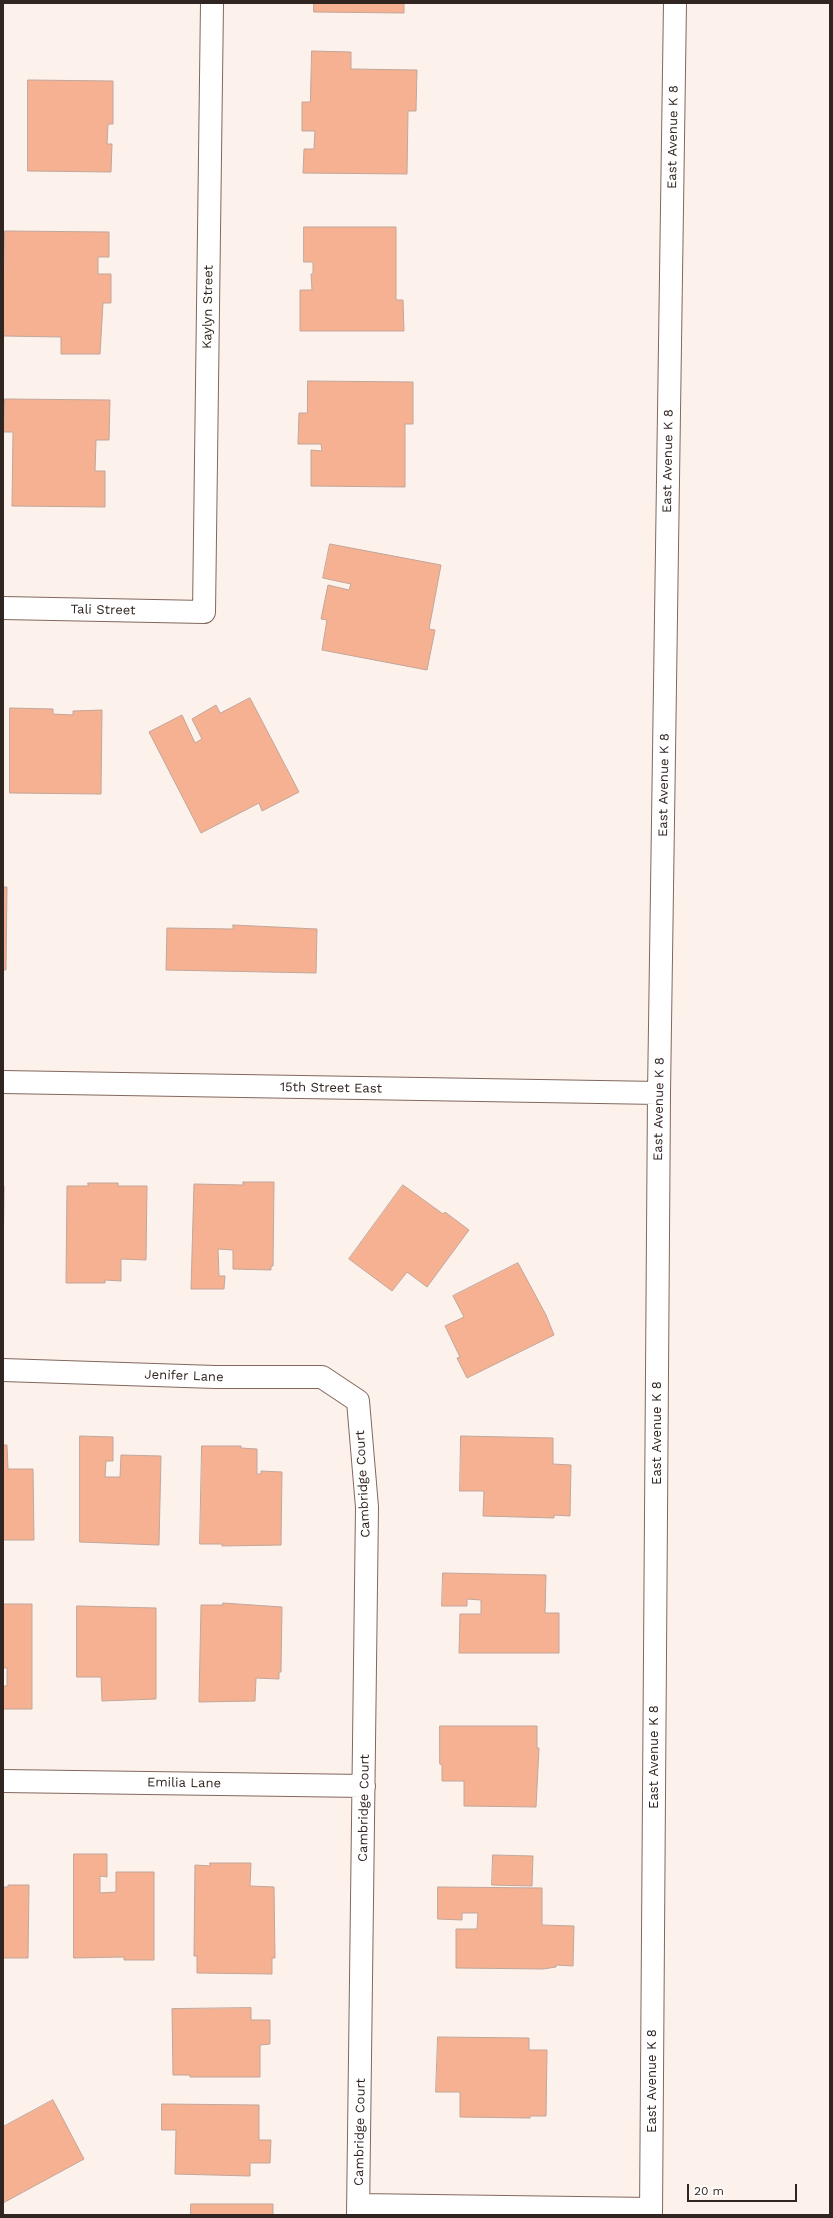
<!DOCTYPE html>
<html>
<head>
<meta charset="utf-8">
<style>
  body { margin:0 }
  #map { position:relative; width:833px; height:2218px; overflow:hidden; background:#fdf1ec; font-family:"Work Sans",sans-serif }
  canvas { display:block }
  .frame { position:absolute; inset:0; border:4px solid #302520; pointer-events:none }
  .scale { position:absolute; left:687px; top:2184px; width:110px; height:18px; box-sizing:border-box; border:2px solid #302520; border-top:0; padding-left:5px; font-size:12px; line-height:14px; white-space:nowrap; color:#302520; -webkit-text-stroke:3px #fff; paint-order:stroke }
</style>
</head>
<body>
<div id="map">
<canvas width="833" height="2218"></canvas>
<div class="frame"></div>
<div class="scale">20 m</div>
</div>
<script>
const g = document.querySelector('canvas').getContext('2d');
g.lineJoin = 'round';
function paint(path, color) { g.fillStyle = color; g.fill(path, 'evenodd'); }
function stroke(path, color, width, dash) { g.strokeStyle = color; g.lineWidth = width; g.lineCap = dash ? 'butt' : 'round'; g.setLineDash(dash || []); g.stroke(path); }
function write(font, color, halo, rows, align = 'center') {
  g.font = font + ' "Work Sans",sans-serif'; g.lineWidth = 3.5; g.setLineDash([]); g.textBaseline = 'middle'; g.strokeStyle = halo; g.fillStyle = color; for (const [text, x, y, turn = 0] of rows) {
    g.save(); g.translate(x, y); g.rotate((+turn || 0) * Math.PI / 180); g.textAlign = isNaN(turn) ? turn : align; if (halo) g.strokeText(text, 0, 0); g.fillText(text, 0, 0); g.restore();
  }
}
const building = new Path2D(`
  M314,3h90v10l-90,-1z
  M312,51l39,1v17l66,1 -1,41h-8l-1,63 -104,-1 1,-24h10l1,-18h-13v-29h8z
  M28,80l85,1v43h-5l-1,20h5l-1,28 -83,-1z
  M304,227h92v73h7l1,31h-104v-41h12l-1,-16h2v-12h-9z
  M5,231l104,1v25h-11v17h13v29h-8l-3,51h-39v-17l-58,-1z
  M308,381l105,1v42h-8v63l-94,-1v-36l11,1 -1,-7h-23l1,-31h8z
  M5,399l105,1 -1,40h-13l-1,31h10v36l-93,-1 1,-74h-9z
  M330,544l111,21 -12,64 6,1 -8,40 -105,-20 5,-30 -6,-1 7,-34 21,5 2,-6 -28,-6z
  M250,698l49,94 -37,19 -3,-8 -58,30 -52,-101 33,-17 13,28 7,-4 -10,-20 24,-14 4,8z
  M10,708l43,1v5l20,1v-4l29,-1 -1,84 -91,-1z
  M3,887h4l-1,83h-3z
  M233,925l84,4 -1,44 -150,-3 1,-42 66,1z
  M243,1182h31l-1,84h-2v4l-38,-1v-19l-15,-1 1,27h6l-1,13h-33l3,-105 49,1z
  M88,1183h30v3h29l-1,74 -25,-1v22l-16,-1v3h-39l1,-97h21z
  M403,1185l40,29 2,-2 24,18 -42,57 -20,-15 -15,19 -43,-32z
  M3,1186h1l-1,88z
  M518,1263l28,52 8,20 -87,43 -10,-20 3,-1 -15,-31 19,-9 -11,-21z
  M80,1436l33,1v24h-7l-1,16h15l1,-22 40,1 -2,89 -79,-3z
  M461,1436l92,2v26l18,1 -1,51 -16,-1v3l-71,-2 1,-25h-24z
  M3,1445h4l1,24h25l1,71h-31z
  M202,1446h39v2l16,1v25h4v-3l21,1 -1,73 -59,1v-2h-22z
  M443,1573l103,2 -1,38h14v40h-100l1,-39h21v-14l-14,-1v7h-25z
  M223,1603l59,4 -1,65h-2v7l-23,-1 -1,23 -56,1 2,-97h22z
  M3,1604h29v105h-29v-23h4v-18h-4z
  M77,1606l79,2v91l-54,2 -1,-24h-24z
  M440,1726h97v22h2l-3,59 -72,-1v-25h-22v-16l-2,-1z
  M74,1854h33v23l-7,-1v17l16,-1v-20h38v88h-30v-3l-50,1z
  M493,1855l40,1 -1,30 -40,-1z
  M3,1862v25h5v-2h21l-1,73h-25z
  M210,1863h41l-1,23 24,1 1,71h-3v16l-75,-1v-17h-3l1,-91 15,1z
  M438,1887l104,1v37l32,1 -1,40 -17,-1v2l-13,2 -87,-1v-39h21l1,-16h-16v7l-24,-1z
  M251,2008v12h19v24l-10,1v32h-70v-2h-17l-1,-66z
  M438,2037l91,1v12h18l-1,66h-16v2l-70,-1v-25h-24z
  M53,2100l31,59 -81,44v-76z
  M162,2104l97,1v35h12l-1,23h-20v13l-75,-2 1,-44h-14z
  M191,2204h82v11h-82z`);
paint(building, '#f5b192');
stroke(building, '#c1a69a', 1);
const street = new Path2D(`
  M3,608l201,4 8,-609
  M3,1370l212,7h107l36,24 9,106 -9,708
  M3,1781l361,5
  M359,2205l292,4`);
const secondary = new Path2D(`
  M3,1082l656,11
  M651,2215l8,-1122 16,-1090`);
stroke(street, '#81685d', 24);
stroke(secondary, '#81685d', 24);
stroke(street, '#fff', 22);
stroke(secondary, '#fff', 22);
write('13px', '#302520', '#fff', [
  ["East Avenue K 8",673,137,-89],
  ["Kaylyn Street",208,307,-89],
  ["East Avenue K 8",668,461,-89],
  ["Tali Street",103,610,1],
  ["East Avenue K 8",664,785,-89],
  ["15th Street East",331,1088,1],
  ["East Avenue K 8",659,1109,-89],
  ["Jenifer Lane",184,1376,2],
  ["East Avenue K 8",657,1433,-90],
  ["Cambridge Court",363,1484,-93],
  ["East Avenue K 8",654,1757,-90],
  ["Emilia Lane",184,1783,1],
  ["Cambridge Court",364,1808,-89],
  ["East Avenue K 8",652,2081,-90],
  ["Cambridge Court",360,2132,-89]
]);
</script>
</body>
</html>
